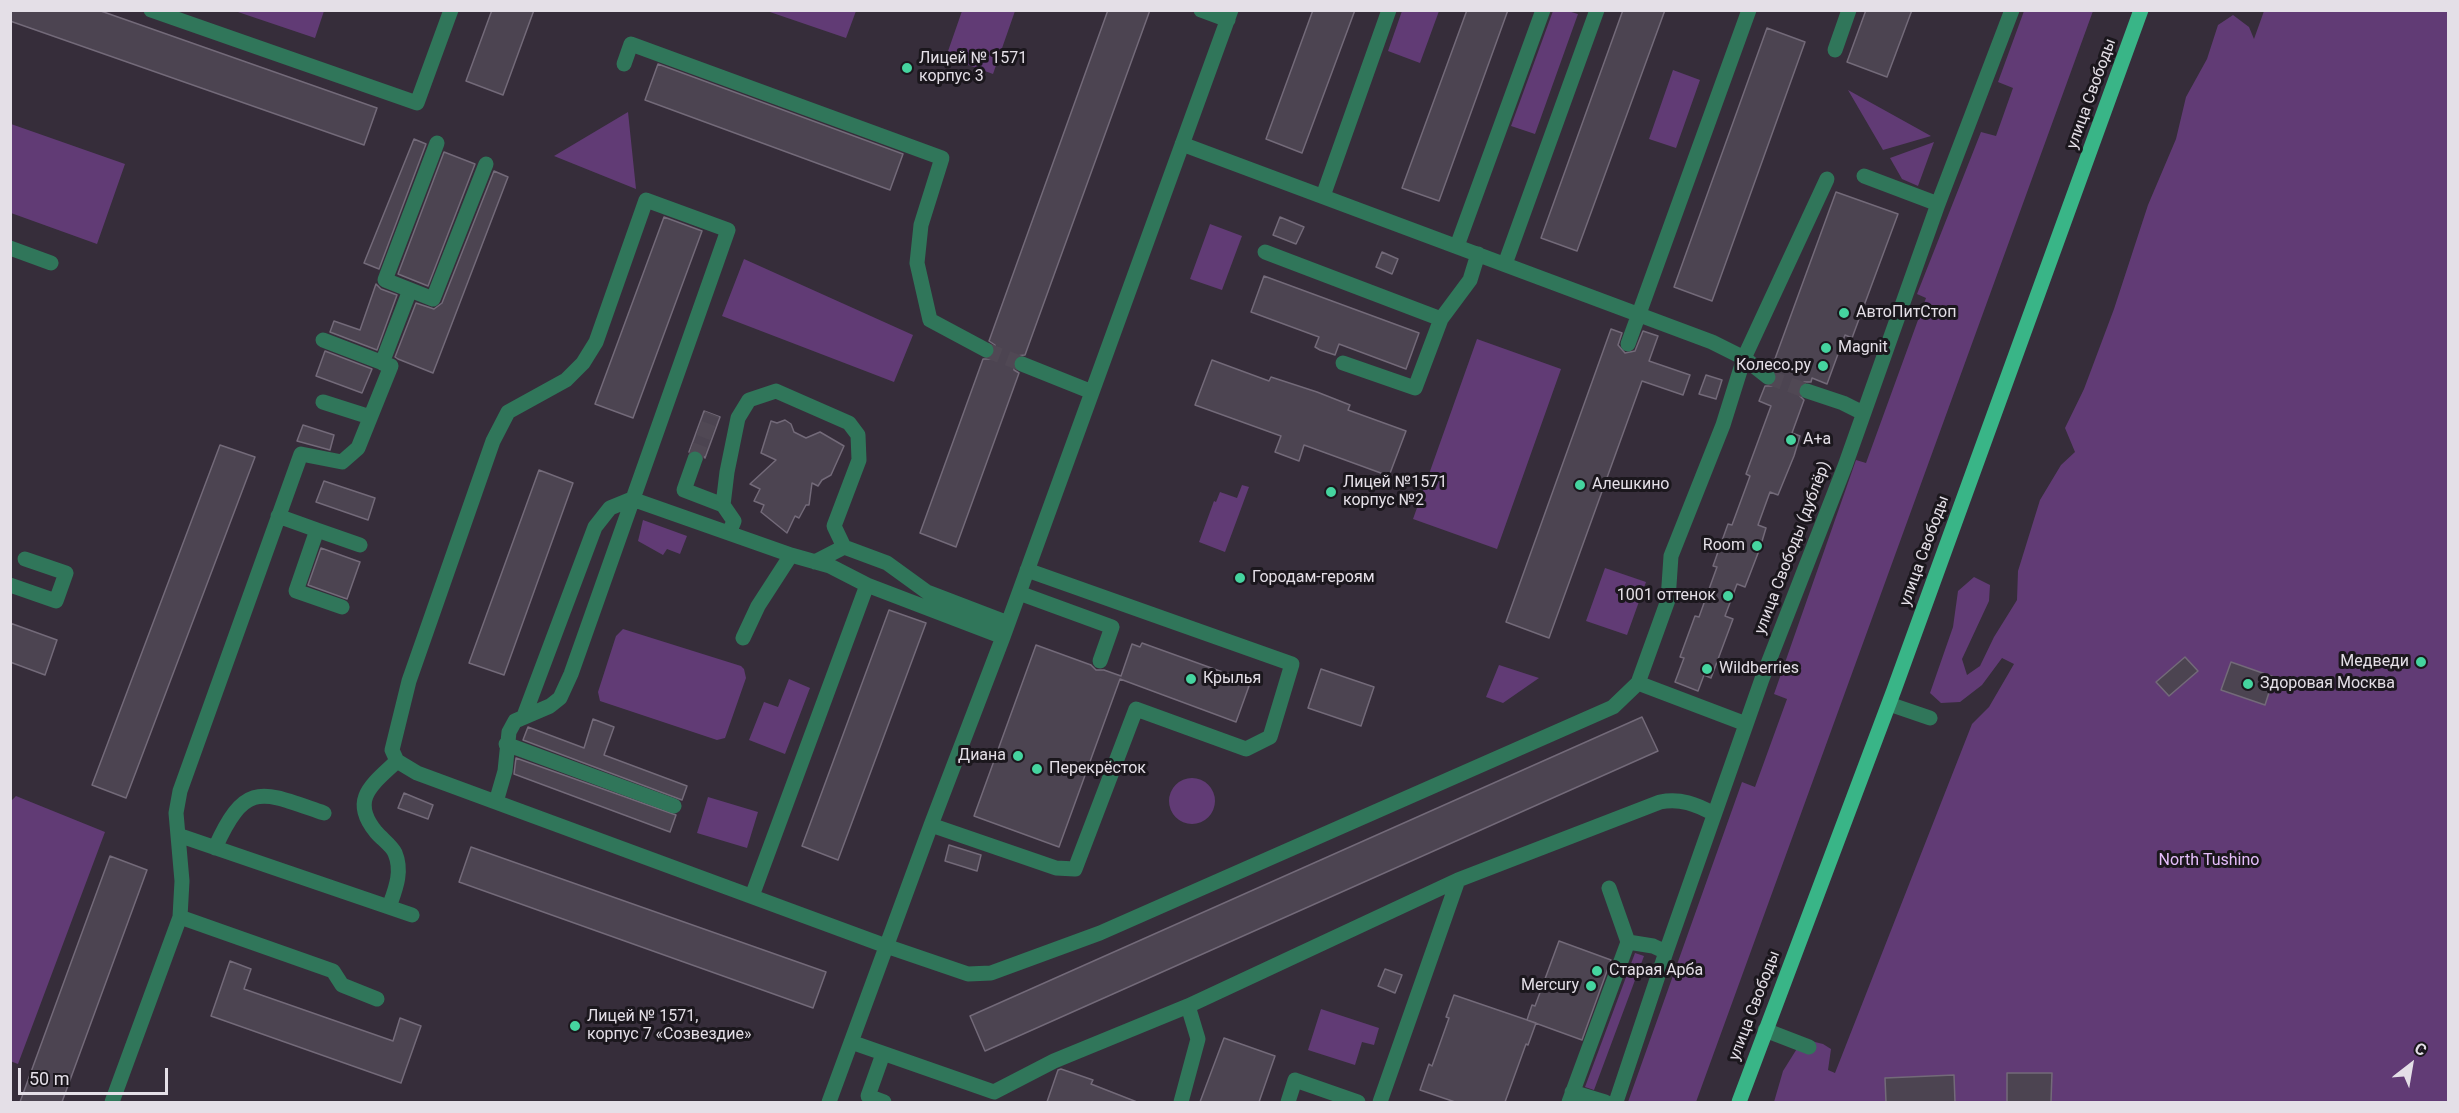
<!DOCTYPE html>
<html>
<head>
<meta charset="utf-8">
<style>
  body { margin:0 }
  #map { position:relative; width:2459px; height:1113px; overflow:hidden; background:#362d3a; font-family:Roboto,sans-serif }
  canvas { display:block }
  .frame { position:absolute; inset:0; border:12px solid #e4dfe7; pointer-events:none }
  .north { position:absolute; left:2381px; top:1035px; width:60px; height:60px; -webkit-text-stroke:4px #1b171d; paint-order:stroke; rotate:31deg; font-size:16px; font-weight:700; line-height:24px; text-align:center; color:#e4dfe7 }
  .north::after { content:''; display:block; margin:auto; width:21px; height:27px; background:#e4dfe7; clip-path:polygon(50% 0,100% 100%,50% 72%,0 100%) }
  .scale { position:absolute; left:18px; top:1068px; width:150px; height:27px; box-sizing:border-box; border:3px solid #e4dfe7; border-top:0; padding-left:8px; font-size:18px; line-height:21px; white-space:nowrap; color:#e4dfe7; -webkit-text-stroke:4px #1b171d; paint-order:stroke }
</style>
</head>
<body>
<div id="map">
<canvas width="2459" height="1113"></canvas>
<div class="frame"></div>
<div class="north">С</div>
<div class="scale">50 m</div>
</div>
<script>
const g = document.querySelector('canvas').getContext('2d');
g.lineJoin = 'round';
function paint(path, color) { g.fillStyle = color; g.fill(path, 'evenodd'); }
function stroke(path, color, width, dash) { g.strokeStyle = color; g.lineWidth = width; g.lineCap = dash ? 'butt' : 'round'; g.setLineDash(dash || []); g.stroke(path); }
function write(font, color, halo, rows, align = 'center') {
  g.font = font + ' Roboto,sans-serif'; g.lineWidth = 6; g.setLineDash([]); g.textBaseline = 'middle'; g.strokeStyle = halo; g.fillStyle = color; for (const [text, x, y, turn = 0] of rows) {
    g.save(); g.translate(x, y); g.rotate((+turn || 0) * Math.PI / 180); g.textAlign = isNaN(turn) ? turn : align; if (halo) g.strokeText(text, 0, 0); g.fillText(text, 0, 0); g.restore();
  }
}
paint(new Path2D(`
  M235,11l89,-1v1l-9,27z
  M767,11h89l-10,27z
  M962,11h53l-22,63 -47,-17z
  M1402,11h37l-19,52 -32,-12z
  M1553,11h15l10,3 -43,120 -24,-8z
  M2024,11h69l-397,1091h-68l114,-320 13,5 32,-88 -13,-5 82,-234 10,3 60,-165 -9,-4 64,-162 15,4 17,-48 -15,-6z
  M2264,11h184v1091h-674l9,-31 20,-32 20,5 8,5 -3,21 7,3 137,-349 17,-17 25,-43 -12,-6 -20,27 -22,17 -19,1 -11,-10 23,-66 5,-36 16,-14 16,8 -1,16 -27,58 5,16 13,-9 14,-29 23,-37 1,-29 22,-71 21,-35 14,-13 -10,-24 19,-39 30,-80 34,-104 28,-66 10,-42 21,-38 11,-34 15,-10 16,12 5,12z
  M1673,70l27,10 -24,68 -27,-9z
  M1848,90l83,46 -48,14z
  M628,112l8,77 -82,-33z
  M11,124l114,40 -28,80 -86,-31z
  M1934,142l-16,44 -16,-7 -12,-21z
  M1210,224l32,12 -20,54 -32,-11z
  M744,259l169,76 -19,47 -172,-66z
  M1477,339l84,30 -64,180 -84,-30z
  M1242,485l7,2 -24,65 -26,-10 15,-41 2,1 4,-10 17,6z
  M643,520l44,16 -7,18 -13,-5 -4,6 -25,-14z
  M1605,568l41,14 -19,53 -41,-14z
  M623,629l118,37 3,3 2,9 -21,60 -8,2 -117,-39 -2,-9 18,-56z
  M1499,665l40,13 -36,25 -17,-6z
  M789,679l21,9 -25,66 -36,-14 15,-38 14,5z
  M1169 801a23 23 0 1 1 46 0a23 23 0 1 1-46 0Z
  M16,796l89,36 -87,232 -8,-3v-259z
  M708,797l50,15 -11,36 -50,-15z
  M1635,953l9,3 -50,134 -9,-3z
  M1321,1009l58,19 -5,17 -12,-3 -7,23 -47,-15z`), '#613b75');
const building = new Path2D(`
  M10,10h88l279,98 -13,37 -354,-124z
  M492,10h42l-31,85 -37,-14z
  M1108,10h42l-125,345 -9,1 -3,5 1,9 5,3 -63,174 -36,-14 63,-174h8l4,-5v-9l-6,-4z
  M1313,10h42l-53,143 -36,-14z
  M1467,10h41l-69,191 -37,-13z
  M1623,10h42l-88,241 -36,-13z
  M1866,10h46l-25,67 -40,-15z
  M1767,28l38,14 -93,259 -38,-14z
  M658,64l245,90 -13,36 -245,-90z
  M414,139l12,5 -47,125 -15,-6z
  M444,152l31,12 -47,122 -30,-12z
  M494,171l14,6 -75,196 -35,-14 -3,-2 21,-54 18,6 8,-6z
  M1836,192l62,22 -46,124 -7,-3 -18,49 -15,-6 -1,4h-7l-6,5v7l6,6 -12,33 8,3 -6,20 -16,39 -8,-3 -12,33 8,3 -6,20 -15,39 -8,-3 -12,32 8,3 -22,59 -7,-3 -6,16 -23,-9 9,-24 -4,-1 15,-41 4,1 18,-50 -4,-1 15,-42 4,1 18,-49 -4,-2 25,-68 -12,-5 6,-15h7l5,-7v-6l-5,-6z
  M664,217l38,14 -69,187 -38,-14z
  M1280,217l24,10 -8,17 -23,-9z
  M1382,252l16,7 -6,15 -16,-7z
  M1264,276l155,57 -13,36 -67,-25 -4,11 -15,-5 -5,-3 4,-10 -68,-25z
  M376,284l5,5 16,6 -20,55 -47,-18 4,-11 26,9z
  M1611,329l11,4 -4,12 7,8 10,-2 8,-20 15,5 -9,25 41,14 -7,20 -41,-14 -93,257 -43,-16z
  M325,351l47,18 -10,24 -46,-17z
  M1212,360l57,21 2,-4 46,15 33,13 -2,5 58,21 -17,45 -85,-31 -5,16 -24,-9 6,-16 -86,-31z
  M1706,375l16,5 -6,19 -17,-5z
  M704,411l16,6 -15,41 -6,-8 -10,2z
  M785,420l6,4 3,8 12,6 14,-6 24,14 -13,29 -9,5 -4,6 -6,-3 -3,22h-3l-7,13 -4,-2 -8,17 -26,-21 3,-7 -10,-4 6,-12 -10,-5 26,-24 -15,-7 10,-32 6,2z
  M303,425l31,10 -4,15 -33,-9z
  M220,445l35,12 -129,341 -34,-13z
  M539,470l34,13 -69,192 -35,-12z
  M324,481l51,17 -7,22 -52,-18z
  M321,548l39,14 -13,37 -39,-14z
  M889,610l37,13 -88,237 -36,-14z
  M10,623l47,17 -12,35 -35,-13z
  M1142,643l100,36 -1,4 8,3 -13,36 -116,-43 -61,168 -85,-31 62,-171 55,20 5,5h8l17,6 11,-32 8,3z
  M2185,657l13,14 -29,25 -13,-14z
  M2231,662l43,15 -9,28 -44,-15z
  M1321,669l53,18 -13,39 -53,-18z
  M1642,717l16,34 -673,300 -15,-35z
  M593,719l21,8 -10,28 83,31 -5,14 -159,-60 5,-13 56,21z
  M516,758l160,57 -6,17 -156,-58z
  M404,793l29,12 -5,14 -30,-11z
  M949,845l32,10 -4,16 -32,-10z
  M471,847l355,125 -13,36 -354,-126z
  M110,856l37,14 -85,232h-42z
  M1559,941l52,19 -29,80 -55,-20 5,-15 3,1z
  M230,961l21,8 -7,20 149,52 7,-23 21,8 -20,57 -190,-67z
  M1385,969l17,6 -7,18 -17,-7z
  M1454,995l82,28 -8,22 -2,-1 -21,58h-50l-35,-12 9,-26 3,2 17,-48 -3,-1z
  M1224,1038l51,18 -16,46h-59z
  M1061,1069l32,11 -2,4 46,18h-90l11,-32z
  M2007,1073h45l-1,29h-44z
  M1954,1075l1,27h-69l-1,-24z`);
paint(building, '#4c4451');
stroke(building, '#736a79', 1.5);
stroke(new Path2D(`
  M986,350l36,14
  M1768,377l39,14
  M695,459l17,-45`), '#504854', 15, [15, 8]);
stroke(new Path2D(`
  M151,10l266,93 34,-93
  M1201,10l27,10
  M1835,50l14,-40
  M624,64l7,-20 311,114 -21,67 -4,38 13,57 56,30
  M437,143l-52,137 48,19 53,-135
  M1182,144l530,198 32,16 24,19
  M1864,176l74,28
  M1323,196l66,-186
  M1457,246l86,-236
  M10,248l41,15
  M1265,252l176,67
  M1505,264l92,-254
  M1628,344l121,-334
  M382,363l28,-73
  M1343,363l72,25 26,-69 29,-39 8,-26
  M1022,364l70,28
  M1807,391l36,12 20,10
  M323,402l47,15
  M695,459l-11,31 39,15
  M278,516l39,14 -21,61 46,16
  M317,530l43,15
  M729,533l5,-12 -11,-16 4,-33 11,-54 11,-18 27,-9 73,32 9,12 1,25 -25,66 10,21
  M815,562l29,-15 43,16 40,29 81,31
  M10,585l46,16 10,-28 -41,-14
  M1019,593l93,34 -12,34
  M743,638l15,-32 33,-51
  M1638,683l108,41
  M1889,704l41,14
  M524,716l71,-189 15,-19 22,-9 159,56 39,11 37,19
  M506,744l168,62
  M496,802l9,-31 4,-39 6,-11 35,-15 10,-8 11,-24 157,-444 -82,-30 -50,142 -13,21 -17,17 -58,32 -15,29 -84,240 -17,69 5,11 20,12 469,173 82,28 23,-1 109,-40 513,-226 25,-24 30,-83 3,-44 52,-131 21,-67 83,-179
  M931,825l125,43 19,1 61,-160 110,40 24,-12 22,-73 -265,-94
  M178,835l234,80
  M215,848c31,-69 47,-56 109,-35
  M1609,888l19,54 25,4 13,6
  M752,896l115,-311 136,52
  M389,907c6,-17 14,-35 6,-54 -3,-7 -13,-14 -19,-21 -27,-33 -3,-48 21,-71
  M180,917l153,54 9,14 35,14
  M1765,1030l44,17
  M851,1042l143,50 60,-31 134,-55 270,-126 202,-78c20,-4 36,2 54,12
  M883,1054l-15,42 16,6
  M1572,1092l33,10
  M112,1102l68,-185 2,-36 -6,-68 4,-22 121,-337 41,8 16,-14 33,-82 -68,-26
  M829,1102l102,-277 72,-188 228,-627
  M1181,1102l17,-63 -10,-33
  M1288,1102l7,-22 63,22
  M1380,1102l78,-222
  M1569,1102l59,-160
  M1616,1102l50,-150 96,-273 83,-213 93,-262 74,-194`), '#30765a', 15);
stroke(new Path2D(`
  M1739,1102l155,-412 247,-680`), '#39b587', 15);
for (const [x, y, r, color] of [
  [907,68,6,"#45d49f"],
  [1844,313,6,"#45d49f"],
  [1826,348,6,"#45d49f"],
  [1823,366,6,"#45d49f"],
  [1791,440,6,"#45d49f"],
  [1580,485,6,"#45d49f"],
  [1331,492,6,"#45d49f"],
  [1757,546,6,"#45d49f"],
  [1240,578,6,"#45d49f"],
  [1728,596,6,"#45d49f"],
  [2421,662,6,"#45d49f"],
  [1707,669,6,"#45d49f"],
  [1191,679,6,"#45d49f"],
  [2248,684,6,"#45d49f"],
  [1018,756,6,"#45d49f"],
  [1037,769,6,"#45d49f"],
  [1597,971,6,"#45d49f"],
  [1591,986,6,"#45d49f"],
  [575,1026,6,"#45d49f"]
]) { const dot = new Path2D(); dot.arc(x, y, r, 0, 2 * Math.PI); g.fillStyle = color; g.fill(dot); stroke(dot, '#1b171d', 2); }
write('16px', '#e4dfe7', '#1b171d', [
  ["Лицей № 1571",919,59],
  ["корпус 3",919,77],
  ["АвтоПитСтоп",1856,313],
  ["Magnit",1838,348],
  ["Колесо.ру",1811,366,"right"],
  ["А+а",1803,440],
  ["Лицей №1571",1343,483],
  ["корпус №2",1343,501],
  ["Алешкино",1592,485],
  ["Room",1745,546,"right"],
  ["Городам-героям",1252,578],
  ["1001 оттенок",1716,596,"right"],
  ["Медведи",2409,662,"right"],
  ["Wildberries",1719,669],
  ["Крылья",1203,679],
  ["Здоровая Москва",2260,684],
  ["Диана",1006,756,"right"],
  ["Перекрёсток",1049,769],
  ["Старая Арба",1609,971],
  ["Mercury",1579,986,"right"],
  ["Лицей № 1571,",587,1017],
  ["корпус 7 «Созвездие»",587,1035]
], 'left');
write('16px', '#e4dfe7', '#1b171d', [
  ["улица Свободы",2092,94,-70],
  ["улица Свободы (дублёр)",1793,548,-69],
  ["улица Свободы",1925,551,-70],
  ["улица Свободы",1755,1006,-69]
]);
write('16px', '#e5bdfb', '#1b171d', [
  ["North Tushino",2209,861]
]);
</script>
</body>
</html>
